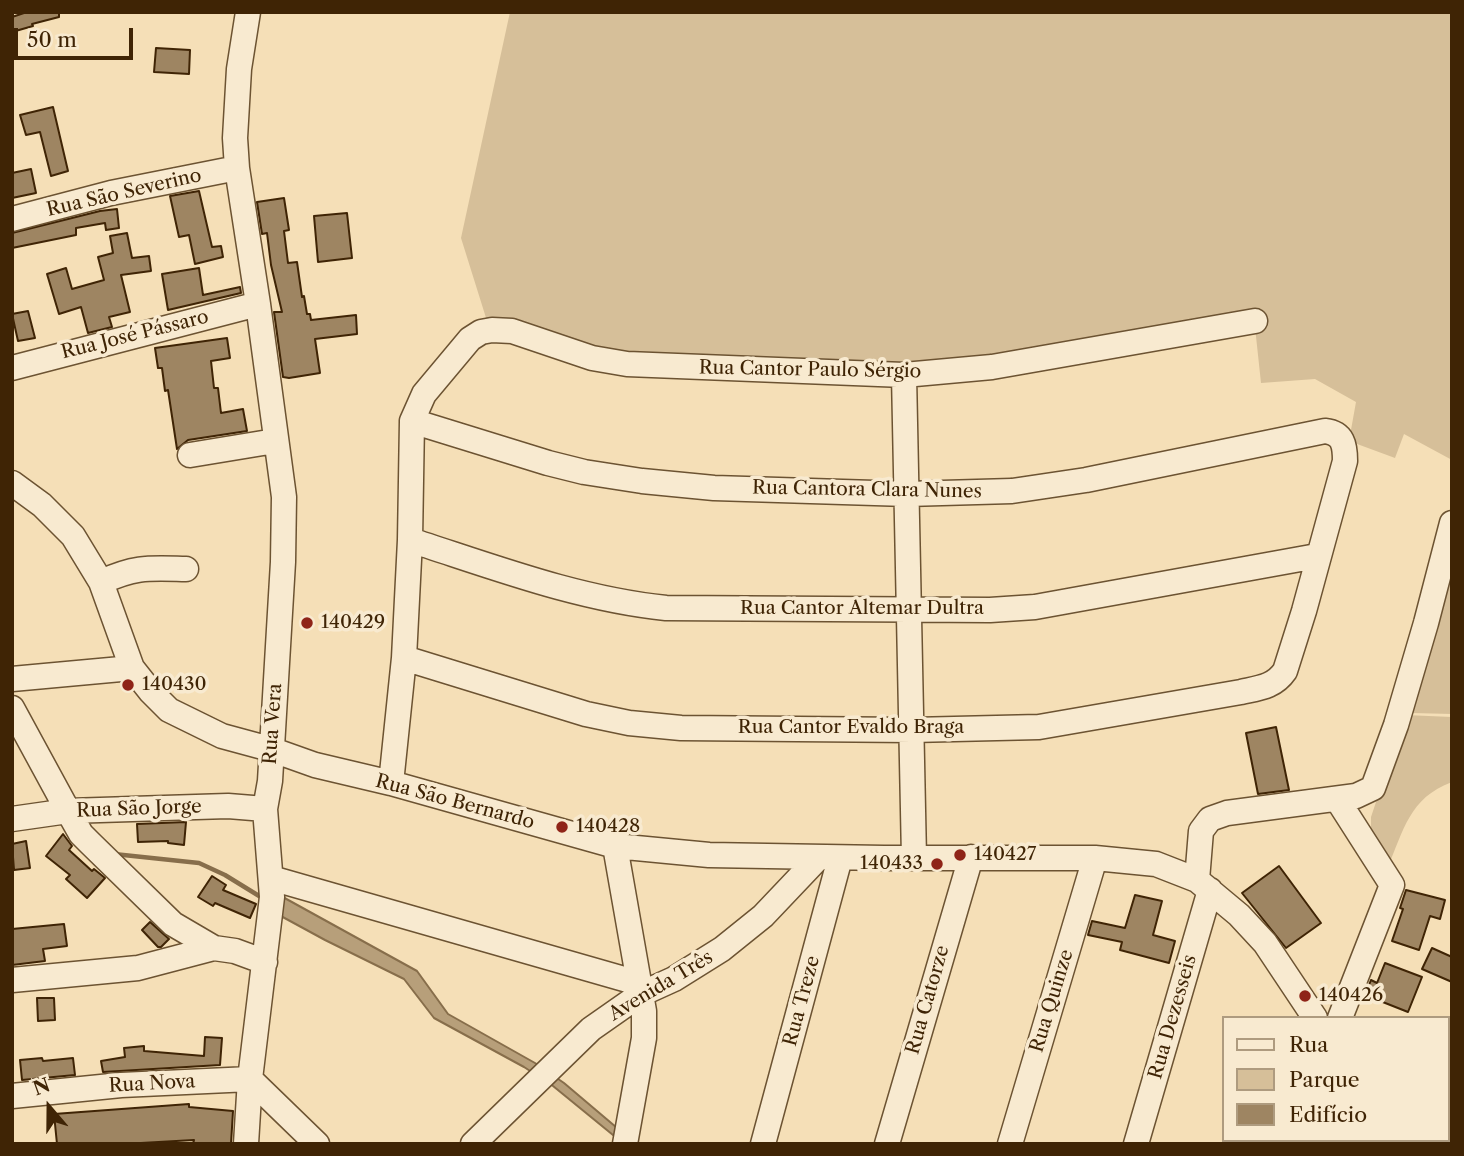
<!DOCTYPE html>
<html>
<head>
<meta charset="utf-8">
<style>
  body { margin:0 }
  #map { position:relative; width:1464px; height:1156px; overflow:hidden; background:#f5dfb7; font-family:"Libre Caslon Text",serif }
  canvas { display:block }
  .frame { position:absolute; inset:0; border:14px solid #3f2405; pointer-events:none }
  .legend { position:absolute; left:1222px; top:1016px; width:228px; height:126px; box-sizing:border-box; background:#f8ead0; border:2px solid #ae9b7f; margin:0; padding:9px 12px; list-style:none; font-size:21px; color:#3f2405 }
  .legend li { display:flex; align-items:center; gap:14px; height:35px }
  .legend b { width:35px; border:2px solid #ae9b7f }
  .north { position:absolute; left:14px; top:1072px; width:70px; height:70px; -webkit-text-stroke:5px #f8ead0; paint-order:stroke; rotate:340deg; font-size:19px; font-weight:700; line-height:28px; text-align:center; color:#3f2405 }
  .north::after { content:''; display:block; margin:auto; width:24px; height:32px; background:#3f2405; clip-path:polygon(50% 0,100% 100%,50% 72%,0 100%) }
  .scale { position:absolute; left:14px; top:28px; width:119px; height:32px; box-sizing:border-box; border:4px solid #3f2405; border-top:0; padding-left:9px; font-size:21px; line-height:24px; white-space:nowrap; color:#3f2405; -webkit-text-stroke:5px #f8ead0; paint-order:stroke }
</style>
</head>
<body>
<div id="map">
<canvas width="1464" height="1156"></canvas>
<div class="frame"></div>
<ul class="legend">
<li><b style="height:9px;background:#f8ead0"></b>Rua</li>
<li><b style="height:19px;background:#d6bf99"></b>Parque</li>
<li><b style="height:19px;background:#9e8562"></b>Edifício</li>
</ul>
<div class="north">N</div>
<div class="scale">50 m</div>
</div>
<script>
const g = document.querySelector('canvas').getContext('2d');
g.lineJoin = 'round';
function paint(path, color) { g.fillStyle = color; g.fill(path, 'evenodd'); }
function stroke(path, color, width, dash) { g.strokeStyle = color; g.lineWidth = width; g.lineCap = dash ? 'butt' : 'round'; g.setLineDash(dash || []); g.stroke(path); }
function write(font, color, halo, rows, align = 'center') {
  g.font = font + ' "Libre Caslon Text",serif'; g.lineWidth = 7; g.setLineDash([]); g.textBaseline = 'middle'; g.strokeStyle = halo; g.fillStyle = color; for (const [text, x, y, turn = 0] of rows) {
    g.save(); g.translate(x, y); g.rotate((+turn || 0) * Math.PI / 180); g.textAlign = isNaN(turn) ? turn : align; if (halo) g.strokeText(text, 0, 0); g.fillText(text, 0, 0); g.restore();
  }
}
paint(new Path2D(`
  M510,12h942v448l-48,-26 -9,24 -46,-17 7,-39 -41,-23 -54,4 -6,-56 -256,42 -378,-14 -134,-34 -26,-83z
  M1452,552v162l-40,-1z
  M1405,715l47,2v65c-43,16 -48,48 -65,87l-16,-27v-25z`), '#d6bf99');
const water = new Path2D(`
  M281,896l136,75 31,43 87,49 29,20 72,61h-12l-71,-58 -29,-19 -90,-49 -30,-39 -79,-39 -46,-25z`);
paint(water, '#b79f7a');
stroke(water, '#876e4b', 2);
stroke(new Path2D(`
  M114,854l85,9 26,12 39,24`), '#876e4b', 4.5);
const building = new Path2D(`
  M27,12h32v5l-27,7 1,2 -21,6v-15z
  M156,48l34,2 -1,24 -35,-2z
  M53,107l15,64 -17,5 -11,-44 -14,3 -6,-20z
  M31,169l5,24 -24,5v-25z
  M199,191l13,56 9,-1 2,11 -28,7 -6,-29 -10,2 -9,-41z
  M284,198l5,32 -5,1 4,32 9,-1 5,35 2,-1 3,18h3l1,6 45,-5 1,19 -42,5 5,34 -31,5 -6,-1 -9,-65h8l-11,-47 -4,-32 -5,1 -5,-32z
  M117,209l2,19 -13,2 -1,-7 -29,5v7l-64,13v-15l88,-22z
  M347,213l5,45 -34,4 -4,-46z
  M127,233l5,25 17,-2 2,15 -30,4 9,37 -21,5 3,10 -24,6 -7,-26 -22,7 -12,-40 19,-6 6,21 32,-9 -6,-23 15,-4 -3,-17z
  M199,268l4,27 37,-8 1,6 -73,17 -6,-36z
  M28,311l7,27 -17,3 -6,-27z
  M227,338l3,20 -19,3 3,27h4l3,25 22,-4 4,22 -59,9 -11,9 -9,-59 -3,1 -3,-23h-4l-3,-20z
  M1276,727l13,63 -31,4 -12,-61z
  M186,822l-2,23 -16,-2v-2l-30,1 -1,-18z
  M63,834l9,12 -3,4 23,21 2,-2 11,9 -18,20 -21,-19 4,-4 -24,-19z
  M26,841l4,27 -16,2 -2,-26z
  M1279,866l42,57 -35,25 -44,-55z
  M212,876l14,9 -3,5 33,14 -6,14 -35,-15 -2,3 -15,-9z
  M1406,890l39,10 -5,19 -10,-3 -11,34 -27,-9 11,-32 -3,-1z
  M1135,895l27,6 -9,34 22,6 -6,22 -49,-13 2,-8 -34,-7 4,-14 33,7z
  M150,922l19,17 -8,8h-3l-16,-17z
  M64,924l3,22 -24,3 2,12 -33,4v-36z
  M1432,948l20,9v25l-30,-13z
  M1385,963l37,14 -14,35 -43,-17 6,-15 6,3z
  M37,998h17l1,22 -17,1z
  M205,1037l17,1 -2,27 -117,7 -2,-11 24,-4 -1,-9 20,-2v5l60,5z
  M42,1058l1,3 30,-3 2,17 -53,5 -2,-20z
  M189,1104v3l44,4 -2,33h-38l1,-4 -53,3 -84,1 -3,-30z`);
paint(building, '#9e8562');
stroke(building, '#3f2405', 2);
const minor = new Path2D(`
  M12,219l99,-26 126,-25
  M12,368l246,-64
  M904,375l10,483
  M190,455l85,-14
  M12,483l30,22 31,31 28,46 31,86 19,24 18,18 53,26 48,13 45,16 76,18 224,63 94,9 175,3h211l61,6 41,16 42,35 26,28 50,75
  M410,540c84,27 168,59 256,68l324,2 45,-3 282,-51
  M101,582c35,-16 48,-14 85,-13
  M404,658l182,56 43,9 52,5 231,2 127,-3 202,-35c18,-4 33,-5 44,-21l19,-60 41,-150c0,-16 -2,-28 -20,-30l-239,49 -74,11 -105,3 -193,-6 -72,-7 -58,-9 -36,-9 -136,-42
  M12,679l120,-11
  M12,708l56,103 13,23 9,9 83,81 41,24 21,3 30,11
  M391,783l13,-125 6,-118 2,-119 12,-27 46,-55 11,-7 11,-2 20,1 80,27 35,6 277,11 88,-8 263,-46
  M1337,799l55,86 -52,133
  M12,819l56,-8 160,-5 37,3
  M615,846l29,165v27l-19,106
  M271,878l367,105
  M1197,880l4,-49 9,-12 17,-6 129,-17 17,-8 23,-63 30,-102 26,-100
  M12,980l126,-12 76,-20
  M1448,1092l4,-1
  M12,1096l109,-11 129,-6 67,65
  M1412,1140l2,4
  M246,1144l4,-65 22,-182 -7,-88 5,-28 13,-219 1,-65 -26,-193 -21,-136 -2,-30 4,-69 9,-57
  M473,1144l118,-115 50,-35 33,-15 48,-30 41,-33 56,-59
  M763,1144l77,-286
  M887,1144l84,-287
  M1010,1144l85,-286
  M1136,1144l74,-254
  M1279,1144l1,-4`);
stroke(minor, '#6c5332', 27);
stroke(minor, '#f8ead0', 24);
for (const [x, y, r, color] of [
  [307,623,7,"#8f2418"],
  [128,685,7,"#8f2418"],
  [562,827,7,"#8f2418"],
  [960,855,7,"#8f2418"],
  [937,864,7,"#8f2418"],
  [1305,996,7,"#8f2418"]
]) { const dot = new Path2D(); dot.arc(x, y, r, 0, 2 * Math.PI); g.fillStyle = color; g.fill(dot); stroke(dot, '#f8ead0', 2.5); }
write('19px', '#3f2405', '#f8ead0', [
  ["Rua São Severino",124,193,-13],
  ["Rua José Pássaro",135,335,-14],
  ["Rua Cantor Paulo Sérgio",810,370,1],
  ["Rua Cantora Clara Nunes",867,490,1],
  ["Rua Cantor Altemar Dultra",862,609],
  ["Rua Vera",273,724,-86],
  ["Rua Cantor Evaldo Braga",851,728],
  ["Rua São Bernardo",455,802,15],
  ["Rua São Jorge",139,809,-2],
  ["Avenida Três",661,986,-31],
  ["Rua Catorze",928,1000,-74],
  ["Rua Treze",802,1001,-75],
  ["Rua Quinze",1052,1001,-73],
  ["Rua Dezesseis",1173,1017,-74],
  ["Rua Nova",152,1084,-3]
]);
write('19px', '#3f2405', '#f8ead0', [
  ["140429",321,623],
  ["140430",142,685],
  ["140428",576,827],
  ["140427",974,855],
  ["140433",923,864,"right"],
  ["140426",1319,996]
], 'left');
</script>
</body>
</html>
